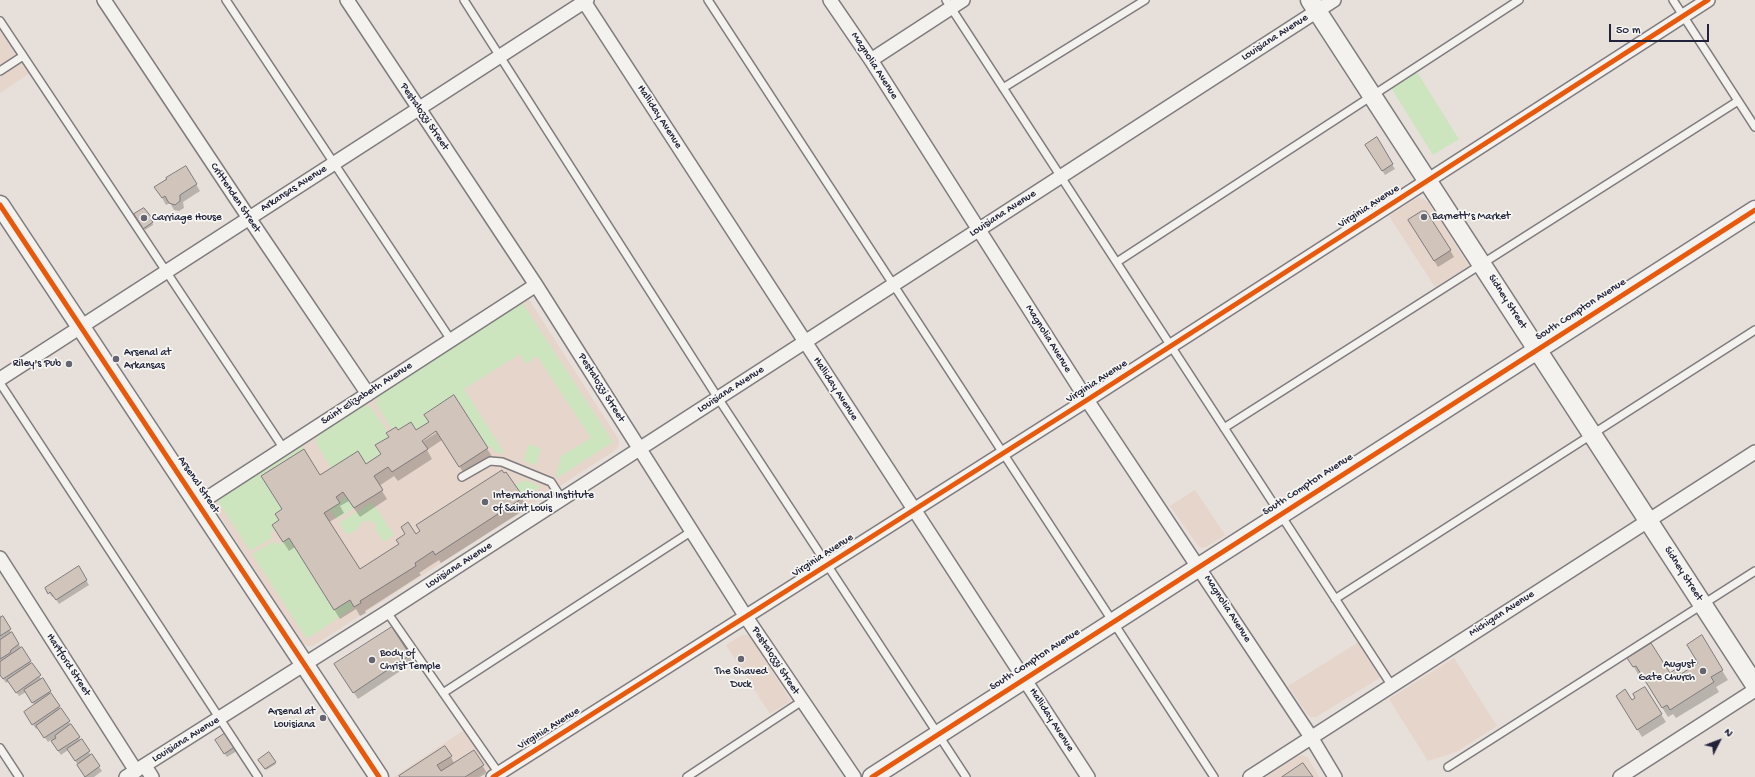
<!DOCTYPE html>
<html>
<head>
<meta charset="utf-8">
<style>
  body { margin:0 }
  #map { position:relative; width:1755px; height:777px; overflow:hidden; background:#e7dfd9; font-family:"Gochi Hand",sans-serif }
  canvas { display:block }
  .north { position:absolute; left:1699px; top:721px; width:40px; height:40px; -webkit-text-stroke:3px #f6f6f2; paint-order:stroke; rotate:48deg; font-size:11px; font-weight:700; line-height:16px; text-align:center; color:#22223b }
  .north::after { content:''; display:block; margin:auto; width:14px; height:18px; background:#22223b; clip-path:polygon(50% 0,100% 100%,50% 72%,0 100%) }
  .scale { position:absolute; left:1609px; top:24px; width:100px; height:18px; box-sizing:border-box; border:2px solid #22223b; border-top:0; padding-left:5px; font-size:12px; line-height:14px; white-space:nowrap; color:#22223b; -webkit-text-stroke:3px #f6f6f2; paint-order:stroke }
</style>
</head>
<body>
<div id="map">
<canvas width="1755" height="777"></canvas>
<div class="north">N</div>
<div class="scale">50 m</div>
</div>
<script>
const g = document.querySelector('canvas').getContext('2d');
g.lineJoin = 'round';
function paint(path, color) { g.fillStyle = color; g.fill(path, 'evenodd'); }
function stroke(path, color, width, dash) { g.strokeStyle = color; g.lineWidth = width; g.lineCap = dash ? 'butt' : 'round'; g.setLineDash(dash || []); g.stroke(path); }
function write(font, color, halo, rows, align = 'center') {
  g.font = font + ' "Gochi Hand",sans-serif'; g.lineWidth = 3.5; g.setLineDash([]); g.textBaseline = 'middle'; g.strokeStyle = halo; g.fillStyle = color; for (const [text, x, y, turn = 0] of rows) {
    g.save(); g.translate(x, y); g.rotate((+turn || 0) * Math.PI / 180); g.textAlign = isNaN(turn) ? turn : align; if (halo) g.strokeText(text, 0, 0); g.fillText(text, 0, 0); g.restore();
  }
}
paint(new Path2D(`
  M0,27l30,46 -30,20z
  M1417,198h5l6,4 41,64 -34,21 -46,-71z
  M528,298l91,142v6l-5,5 -301,195h-6l-6,-3 -90,-141z
  M1195,490l30,45 -19,12 -5,1 -4,-4 -27,-38z
  M742,635h5l5,4 39,62 -21,13 -44,-69z
  M1359,642l22,35 -65,40h-5l-4,-3 -19,-28z
  M1454,658l43,68 -41,26 -28,9 -39,-62z
  M464,730l25,39 -12,8h-83z
  M1303,755l5,3 11,19h-53l30,-20z`), '#e6d5ca');
paint(new Path2D(`
  M1417,72l42,67 -26,16 -42,-67z
  M522,302l91,140 -56,36 -1,-3 5,-19 30,-18 -54,-82 -11,8 -6,-10 -56,35 40,63 -3,2 -7,-3 -2,-5 -4,2 -33,-53 -31,20 5,7 -13,8 -5,-8 -13,8 -2,-3 -4,2 -17,-26 4,-3 -4,-4z
  M364,403l3,4 3,-1 18,26 -2,1 3,4 -14,8 6,9 -15,10 -8,-13 -27,17 -15,-25 2,-9z
  M529,444l12,5 -5,16 -13,-4z
  M298,446h3l3,3 -42,26 20,34 -7,5 4,6 -7,5 3,5 -5,3 2,5 -22,13 -34,-53z
  M522,481h6l13,6 -20,12 -2,-2 3,-2 -7,-10z
  M346,496l8,12 -17,11 -8,-9z
  M372,502l22,33 -10,7 -8,-11v-6l-4,-4h-9l-5,7 -10,7 -4,-4 -5,-8z
  M289,538l45,72 16,-10 4,7 -47,32 -55,-85 22,-13 4,4z`), '#cde5bf');
paint(new Path2D(`
  M1376,139l19,30 -10,6 -19,-30z
  M168,179l28,5 4,7 -17,11 1,6 -5,3 -5,-1 -4,-7 -4,2 -6,-11z
  M135,214l17,5 1,6 -8,5z
  M1413,227l37,23 4,7 -16,10z
  M454,397l39,61 -28,17 -23,-35 -15,10 5,9 -34,22 -4,-5 -15,10 8,13 -27,18 -11,-16 -9,5 4,7 -16,10 31,47 56,-34 91,-63 20,32 -2,1 2,3 -85,54 -2,-3 -20,13 2,2 -56,36 1,2 -6,3 -4,-7 -16,10 -45,-72 -6,4 -11,-17 2,-14 40,-43 46,-12 16,-10 16,-24 18,1 14,-9zM435,431l1,2 -17,11 -1,-2z
  M78,567l11,18 -30,19 -5,-8 -2,1 -6,-9z
  M0,615l81,126 21,30 -8,6h-8l-18,-27 -7,5 -10,-15 -3,2 -10,-15 -2,2 -8,-12 7,-11 -9,-14 -7,4 -10,-15 -3,2 -6,-9z
  M392,628l22,34 -56,37 -18,-27z
  M1701,637l27,43 -12,7 3,5 -43,26 -3,-4 -5,3 -26,-42 -3,1 -10,-18 40,16 11,1 19,-12z
  M1644,688l22,34 -24,15 -21,-34 11,-2 5,-3z
  M226,734l11,17 -10,6 -8,-12z
  M473,751l14,22 -7,4h-79l50,-20 3,6z
  M269,754l7,10 -10,6 -7,-10z`), '#0003');
const building = new Path2D(`
  M1377,137l16,27 -11,7 -17,-26z
  M186,166l11,18 -17,11v6l-5,4 -6,-2 -4,-7 -3,2 -8,-11 13,-8 -1,-1z
  M144,208l9,11 -2,1 2,2 -10,7 -9,-15z
  M1422,211h4l25,39 -17,11 -26,-41z
  M454,395l34,53 -29,19 -23,-36 -14,10 6,8 -36,23 -4,-5 -14,9 9,14 -29,18 -11,-16 -7,5 4,6 -16,10 36,56 39,-25 -3,-4 9,-6 -4,-7 7,-5 8,12 4,-3 -4,-6 86,-55 2,3 2,-1 16,23 -3,2 2,2 -86,56 -2,-4 -18,12 1,3 -56,35 1,2 -7,4 -4,-7 -16,10 -45,-72 -6,4 -11,-17 7,-5 -4,-6 7,-5 -21,-33 43,-27 16,26 38,-24 8,13 15,-10 -6,-9 14,-8 -3,-4 10,-6 2,3 13,-8 5,8 13,-8 -5,-7z
  M79,566l8,14 -31,20 -6,-8 -2,2 -3,-6z
  M3,616l8,13 -11,7v-18z
  M392,627l18,28 -57,38 -19,-29z
  M12,632l7,12 -8,6 -1,3 -10,6v-19z
  M1702,635l21,35 -12,7 3,5 -44,28 -3,-5 -5,3 -26,-42 -3,1 -6,-9 24,-15 19,30 7,-5 4,6 17,-11 -11,-18z
  M22,647l9,14 -28,18 -3,-4v-13z
  M32,663l9,12 -25,18 -9,-13z
  M43,678l8,13 -19,12 -8,-13z
  M1645,687l17,27 -25,16 -21,-34 9,-7 7,11 3,-2 -2,-4z
  M51,693l9,13 -28,19 -8,-13z
  M61,708l9,13 -26,17 -8,-12z
  M71,724l9,13 -22,14 -7,-10 5,-3 -1,-2z
  M227,732l9,14 -12,8 -9,-14z
  M82,739l8,12 -15,10 -8,-12z
  M445,746l7,10 -15,9 4,6 33,-21 10,15 -19,12h-65l-1,-1z
  M269,752l7,10 -11,7 -7,-9z
  M92,754l8,12 -15,11 -8,-12z
  M1303,763l10,14h-31z`);
paint(building, '#d0c4bb');
stroke(building, '#7f7b7e', 1);
const lane = new Path2D(`
  M226,0l225,340
  M464,0l254,398 248,379
  M708,0l506,777
  M946,0l446,686
  M1673,0l82,127
  M0,21l284,428
  M0,71l23,-15
  M1003,88l142,-88
  M1117,262l402,-262
  M0,383l258,394
  M1224,428l514,-327
  M462,477l28,-16 12,1 49,20 11,17
  M1335,599l420,-269
  M387,612l113,163
  M443,693l249,-162
  M0,748l19,29
  M1448,767l307,-196
  M687,777l115,-76`);
const street = new Path2D(`
  M104,0l145,218 119,176
  M347,0l189,285 210,332 108,160
  M583,0l505,777
  M830,0l41,60 216,340 224,337 24,40
  M871,60l92,-60
  M0,379l587,-379
  M198,504l338,-219
  M0,558l136,213
  M145,766l7,11
  M126,777l261,-165 947,-612
  M493,777l594,-377 621,-400
  M1250,777l505,-325
  M1620,777l135,-87`);
const secondary = new Path2D(`
  M1310,0l445,685
  M0,205l379,572
  M872,777l883,-567`);
stroke(lane, '#7f7b7e', 10);
stroke(street, '#7f7b7e', 16);
stroke(secondary, '#7f7b7e', 21);
stroke(lane, '#f3f2ef', 7);
stroke(street, '#f3f2ef', 13);
stroke(secondary, '#f3f2ef', 18);
stroke(new Path2D(`
  M0,205l379,572
  M493,777l594,-377 621,-400
  M872,777l883,-567`), '#e8590c', 5);
for (const [x, y, r, color] of [
  [1424,217,4,"#676472"],
  [144,218,4,"#676472"],
  [116,359,4,"#676472"],
  [69,364,4,"#676472"],
  [485,502,4,"#676472"],
  [741,659,4,"#676472"],
  [372,660,4,"#676472"],
  [1703,671,4,"#676472"],
  [323,718,4,"#676472"]
]) { const dot = new Path2D(); dot.arc(x, y, r, 0, 2 * Math.PI); g.fillStyle = color; g.fill(dot); stroke(dot, '#f6f6f2', 1.5); }
write('11px', '#22223b', '#f6f6f2', [
  ["Louisiana Avenue",1275,38,-33],
  ["Magnolia Avenue",874,66,57],
  ["Pestalozzi Street",424,117,56],
  ["Halliday Avenue",659,117,57],
  ["Arkansas Avenue",294,189,-33],
  ["Crittenden Street",235,198,56],
  ["Virginia Avenue",1369,207,-33],
  ["Louisiana Avenue",1003,214,-33],
  ["Sidney Street",1507,302,57],
  ["South Compton Avenue",1581,310,-33],
  ["Magnolia Avenue",1048,339,58],
  ["Virginia Avenue",1097,382,-33],
  ["Pestalozzi Street",601,388,58],
  ["Halliday Avenue",835,389,57],
  ["Louisiana Avenue",731,390,-33],
  ["Saint Elizabeth Avenue",367,394,-33],
  ["Arsenal Street",198,485,56],
  ["South Compton Avenue",1308,485,-33],
  ["Virginia Avenue",823,556,-33],
  ["Louisiana Avenue",459,566,-33],
  ["Sidney Street",1683,574,57],
  ["Magnolia Avenue",1227,609,57],
  ["Michigan Avenue",1502,614,-33],
  ["South Compton Avenue",1035,660,-33],
  ["Pestalozzi Street",775,661,57],
  ["Hartford Street",68,665,57],
  ["Halliday Avenue",1051,720,57],
  ["Virginia Avenue",549,729,-32],
  ["Louisiana Avenue",186,740,-32]
]);
write('11px', '#22223b', '#f6f6f2', [
  ["Barnett’s Market",1432,217],
  ["Carriage House",152,218],
  ["Arsenal at",124,353],
  ["Arkansas",124,366],
  ["Riley's Pub",61,364,"right"],
  ["International Institute",493,496],
  ["of Saint Louis",493,509],
  ["Body of",380,654],
  ["Christ Temple",380,667],
  ["August",1695,665,"right"],
  ["Gate Church",1695,678,"right"],
  ["The Shaved",741,672,"center"],
  ["Duck",741,685,"center"],
  ["Arsenal at",315,712,"right"],
  ["Louisiana",315,725,"right"]
], 'left');
</script>
</body>
</html>
